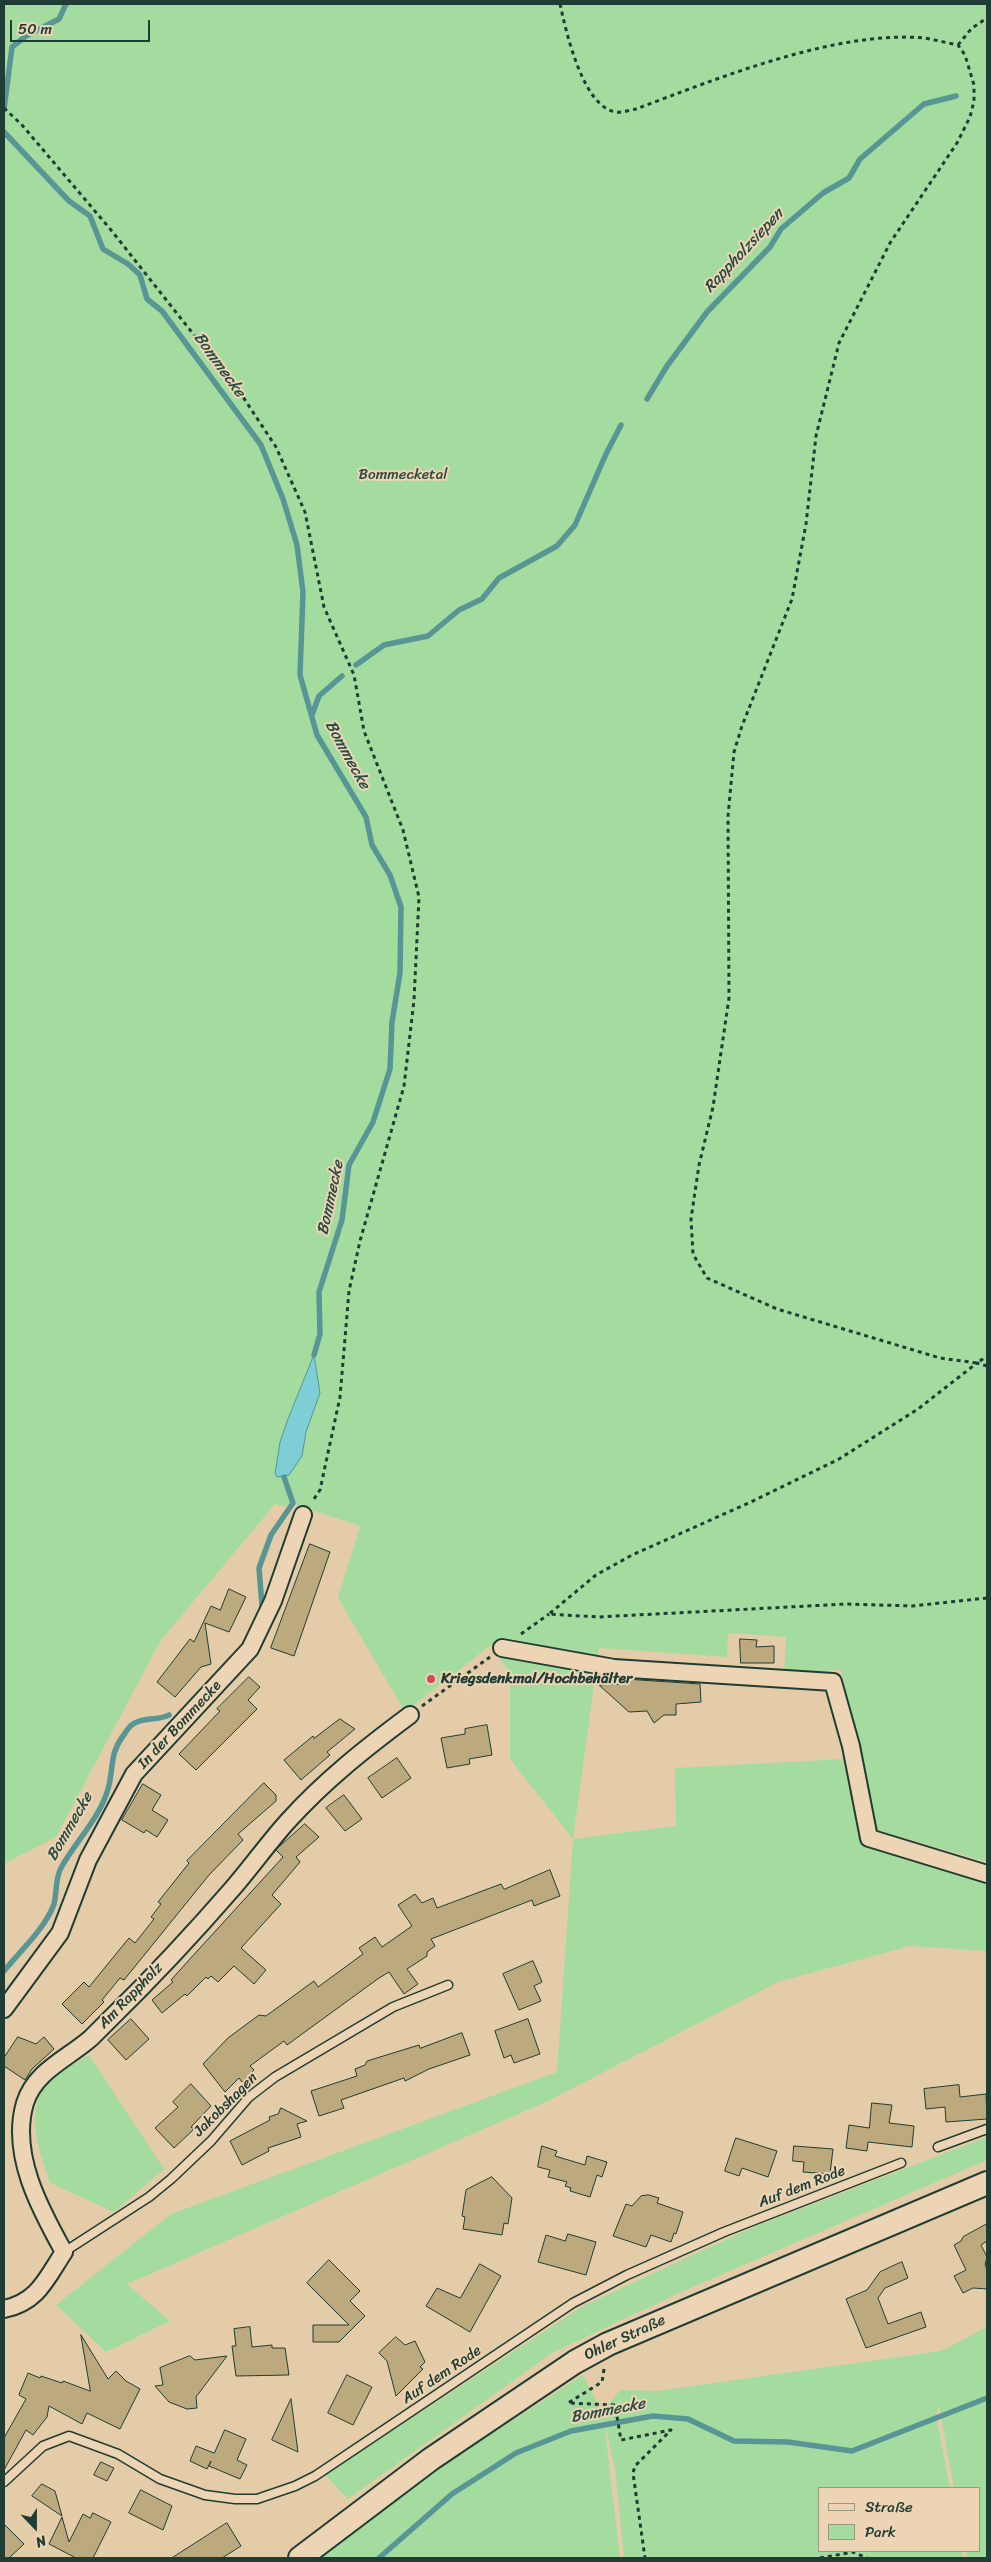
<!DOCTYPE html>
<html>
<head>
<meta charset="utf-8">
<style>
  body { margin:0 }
  #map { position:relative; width:991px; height:2562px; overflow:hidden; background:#e5cca8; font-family:Sriracha,sans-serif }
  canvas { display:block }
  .frame { position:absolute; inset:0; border:5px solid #1f3d34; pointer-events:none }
  .legend { position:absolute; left:818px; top:2487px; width:162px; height:65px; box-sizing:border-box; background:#edd4b5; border:1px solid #9b9881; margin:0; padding:6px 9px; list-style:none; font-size:15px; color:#1f3d34 }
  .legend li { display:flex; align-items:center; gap:10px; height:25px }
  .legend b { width:25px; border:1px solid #9b9881 }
  .north { position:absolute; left:10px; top:2502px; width:50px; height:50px; -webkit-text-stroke:4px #edd4b5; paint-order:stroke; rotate:158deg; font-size:14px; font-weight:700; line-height:20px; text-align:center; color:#1f3d34 }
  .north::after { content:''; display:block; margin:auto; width:18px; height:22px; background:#1f3d34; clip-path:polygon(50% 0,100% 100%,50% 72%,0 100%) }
  .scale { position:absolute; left:10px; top:20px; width:140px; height:22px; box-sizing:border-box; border:2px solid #1f3d34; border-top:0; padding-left:6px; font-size:15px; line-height:18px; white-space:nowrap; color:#1f3d34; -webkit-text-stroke:4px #edd4b5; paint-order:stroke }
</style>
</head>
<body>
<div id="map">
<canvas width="991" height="2562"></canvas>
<div class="frame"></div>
<ul class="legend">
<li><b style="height:6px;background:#edd4b5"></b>Straße</li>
<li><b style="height:14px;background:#a4dca0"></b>Park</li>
</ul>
<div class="north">N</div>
<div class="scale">50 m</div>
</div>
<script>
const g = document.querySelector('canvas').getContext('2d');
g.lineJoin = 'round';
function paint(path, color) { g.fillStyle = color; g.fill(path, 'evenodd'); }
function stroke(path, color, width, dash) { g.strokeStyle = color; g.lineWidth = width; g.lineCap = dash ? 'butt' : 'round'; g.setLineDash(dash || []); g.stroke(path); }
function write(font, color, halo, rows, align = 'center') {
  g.font = font + ' Sriracha,sans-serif'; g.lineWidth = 4; g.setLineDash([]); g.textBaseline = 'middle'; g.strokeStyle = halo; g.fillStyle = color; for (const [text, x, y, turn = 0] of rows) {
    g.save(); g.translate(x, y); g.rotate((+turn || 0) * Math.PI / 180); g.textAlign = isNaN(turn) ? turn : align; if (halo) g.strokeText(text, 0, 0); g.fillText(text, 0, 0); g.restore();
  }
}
paint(new Path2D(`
  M4,4h983v1858l-110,-32 -36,-160 -57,3 2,-36 -58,-4 -1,24 -128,-9 -26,191 103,-13 -1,-58 168,-9 16,81 9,6 119,34v71l-77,-5 -132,36 -232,120 -419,182 43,37 -64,31 -50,-47 115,-91 386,-142 16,-233 -63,-80v-86l-19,-28 -86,67 -67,-114 22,-72 -66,-22 -1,4 -18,-4 -114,136 -105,197 -52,27z
  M89,2055l75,114 -50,43 -64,-29c-10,-31 -25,-66 -6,-97 5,-9 35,-25 45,-31z
  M987,2137v23l-308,133 -127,60 -204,146 -23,-24 258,-169 168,-78z
  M987,2327v231h-20l-1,-7h14v-63h-26l-15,-82 -3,9 14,73h-130v63h142l1,7h-339l-9,-90 -11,-47 16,137h-322l285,-183 19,37 18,-22 37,1 284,-40z`), '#a4dca0');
const water = new Path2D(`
  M314,1355l6,38 -14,39 -4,24 -13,19 -12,2 -2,-3 5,-32 8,-23z`);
paint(water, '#7ecfd5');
stroke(water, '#589595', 1);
stroke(new Path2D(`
  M4,109l8,-62 14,-11 33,-17 7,-15
  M4,132l65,69 21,15 13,33 25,15 12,11 7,24 15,12 99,134 22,54 14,46 6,47 -3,83 17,60 49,82 6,28 18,30 11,32 -1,66 -8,49 -2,47 -17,53 -24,43 -7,55 -23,72 1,42 -6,21
  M647,399l20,-33 40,-54 63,-65 11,-18 42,-36 26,-15 11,-19 64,-55 32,-8
  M356,665l28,-20 44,-9 31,-26 23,-11 17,-21 58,-32 18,-21 31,-71 15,-29
  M312,715l7,-19 23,-20
  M262,1606l-3,-38 12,-33 22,-32 -9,-26
  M4,1971c16,-20 41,-42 50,-67 3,-12 1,-25 7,-36 14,-26 39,-50 47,-79 6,-21 1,-34 15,-53 3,-4 6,-10 10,-12 11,-8 26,-3 36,-9
  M379,2558l73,-64 64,-41 55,-22 82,-15 35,3 46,22 54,1 64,9 135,-53`), '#589595', 5.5);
const building = new Path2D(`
  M310,1544l20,8 -36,104 -23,-8z
  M229,1589l17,8 -15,31 -2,4 -24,-9 6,41 -10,3 -26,30 -18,-15 33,-43 4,3 17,-36 9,4z
  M740,1639l17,1 -1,7 18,-1v17h-33z
  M249,1677l11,10 -12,13 9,9 -61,61 -17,-16 41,-43 -3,-2z
  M625,1679l75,5 1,18 -25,2v11h-12l-10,8 -7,-12 -18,1 -30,-27 26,-1z
  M340,1719l15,10 -28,23 3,3 -29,25 -17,-20 29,-24 1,2z
  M487,1725l5,30 -23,4 1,5 -23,4 -6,-30 24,-4v-5z
  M397,1758l14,20 -29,20 -14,-20z
  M264,1783l12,12v6l-38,33 5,6 -34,35 -85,105 -4,-2 -18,22 2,2 -22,22 -20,-20 22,-22 5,5 40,-49 6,5 19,-24 -3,-2 10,-13 -3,-2 31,-39 -2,-2z
  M143,1784l18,11 -9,15 16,10 -11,17 -11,-7 -2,3 -22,-13z
  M344,1795l18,24 -17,12 -19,-23z
  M305,1824l14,13 -23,20 4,5 -28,33 9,9 -40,44 25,22 -12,14 -20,-18 -16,16 -7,-6 -3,3 -2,-2 -19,19 -2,-2 -23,19 -10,-13 21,-18 -2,-2 18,-20 94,-103 -7,-7z
  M550,1870l10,26 -26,10 -2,-6 -101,39 4,7 -8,6v4l-20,13 11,15 -14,10 -15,-22 -10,6 -92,67 -3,-4 -34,25 4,4 -12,12 -3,-4 -14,14 -22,-28 25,-26 31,-23 7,1 48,-35 4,6 45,-33 -4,-6 16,-11 7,10 30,-21 -14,-21 17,-11 7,9 11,-5 4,10 64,-24 3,5z
  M533,1961l9,21 -8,4 7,15 -22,9 -16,-36z
  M131,2019l18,20 -23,21 -18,-20z
  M528,2019l12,35 -26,9 -3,-8 -7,3 -9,-27z
  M462,2033l8,22 -41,14 -24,12 -1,-3 -63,22 3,8 -25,8 -8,-25 46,-15 -2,-7 10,-4 2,-4 52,-16 1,3z
  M18,2037l18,7 8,-7 10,12 -22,20 -7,11 -21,-14v-8z
  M191,2084l20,22 -20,21 3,2 -20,19 -19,-20 23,-21 -5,-5z
  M959,2085l1,12 26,-3 1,25 -41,3 -1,-15 -19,2 -2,-20z
  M872,2103l20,2 -3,18 25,3 -2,21 -44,-5 -1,9 -21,-3 3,-23 20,3z
  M281,2108l26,13 -10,3 4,13 -33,11 1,3 -27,14 -12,-24 40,-21 -1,-3 9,-3z
  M736,2138l41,13 -9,26 -26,-9 -3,8 -14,-5z
  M542,2146l15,5 -2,5 30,9 2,-9 20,6 -5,15 -5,-2 -7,22 -20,-6 1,-3 -6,-2 2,-4 -19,-5 2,-7 -12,-3z
  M794,2146l39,3 -3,25 -27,-2 1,-10 -11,-1z
  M492,2177l20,21 -4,26 -4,-1 -2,12 -39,-6 2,-12 -3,-1 4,-26z
  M649,2195l10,3 -2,5 26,9 -7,22 -2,-1 -3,9 -20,-7 -5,12 -33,-11 13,-32 6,2 9,-10z
  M987,2224v17l-6,4 6,12 -2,8 2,4v20l-14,-1 -10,5 -9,-17 12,-6 -12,-25 7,-4 2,-4z
  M568,2234l28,8 -10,33 -48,-13 8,-27 19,6z
  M329,2260l31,31 -10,10 15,15 -26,26h-26v-17h36l-42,-42z
  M902,2262l6,16 -23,10 -7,10 10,26 33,-12 5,15 -60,21 -20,-49 21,-9 13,-18z
  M480,2264l21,12 -31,56 -44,-26 11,-18 23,10z
  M250,2327l2,20 20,-2v3h13l4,27 -53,1 -4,-30h4l-2,-17z
  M81,2335l27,44 8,-8 10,10 14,8 -20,40 -33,-16 -5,11 -33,-18 -2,11 -14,18 -7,-5 -22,40v-32l22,-39 -7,-4 1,-3 8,-19 12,5 1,-2 21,7 1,-2 27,10z
  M396,2337l9,8 10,-4 10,21 -5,5 3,2 -27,27 -9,-35 -8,-8z
  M190,2356l5,4 32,-4 -31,41 1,11 -10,1 -18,-7 -14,-16 8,-1 -3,-17z
  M347,2375l25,12 -19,38 -25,-12z
  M291,2399l7,53 -26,-12z
  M225,2430l21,9 -9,21 10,5 -7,14 -31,-13 2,-5 -4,8 -17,-8 6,-15 18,7z
  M101,2462l13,6 -7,13 -13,-6z
  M42,2484l13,7 7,25 -30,-20z
  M141,2490l31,16 -9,24 -34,-17z
  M93,2513l18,9 -18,36h-17l-27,-14 13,-27 7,25 14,-28 7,4z
  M227,2523l14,23 -19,12h-50z
  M4,2524l20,20 -15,14h-5z`);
paint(building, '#bca97e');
stroke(building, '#1f3d34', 1);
const lane = new Path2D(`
  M938,2147l49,-18
  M64,2252l85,-55 22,-18 40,-38 38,-44 26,-20 118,-70 55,-22
  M4,2482l39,-36 26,-10 49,18 42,25 45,16 30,4h22l38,-13 20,-10 258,-173 54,-28 97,-43 177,-69`);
const street = new Path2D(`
  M502,1648l112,20 219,14 18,64 18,92 118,36
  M4,2009l56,-76 28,-73 46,-86 116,-125 23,-48 30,-86
  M4,2309c34,-7 42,-30 60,-57 -24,-43 -54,-98 -39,-149 10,-32 42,-44 66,-65 6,-6 12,-12 18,-18 43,-42 85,-87 124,-132 19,-22 36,-46 55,-67 37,-41 79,-74 122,-106`);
const secondary = new Path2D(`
  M300,2558l131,-99 144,-97 33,-18 379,-161`);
stroke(lane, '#1f3d34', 11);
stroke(street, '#1f3d34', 20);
stroke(secondary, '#1f3d34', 26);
stroke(new Path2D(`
  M560,4c6,27 23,105 57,108 5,1 13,-2 19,-3 83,-31 200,-79 289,-71 11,2 22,5 33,7l7,10 9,30v16l-4,16 -13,26 -67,100 -51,100 -23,93 -10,88 -14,75 -50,127 -8,26 -6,64 1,182 -16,109 -14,58 -8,54 2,35 14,24 70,31 163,49 37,5 10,-7
  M958,45l14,-17 15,-10
  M4,108l18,17 89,105 132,167 33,50 29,65 19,95 30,68 10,56 39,99 16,67 -5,103 -10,86 -44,155 -11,50 -9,106 -20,93 -8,12
  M987,1366l-10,-3 -59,46 -79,50 -88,43 -119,53 -36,20 -47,39 49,3 248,-13 66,2 75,-8
  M521,1634l28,-20
  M422,1706l68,-49
  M604,2369l-2,13 -34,21 47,2 6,35 50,-10 -36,36 -2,7 12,85
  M820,2558l33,-6 14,6`), '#1f3d34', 3, [4, 4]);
stroke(lane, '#edd4b5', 8);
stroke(street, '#edd4b5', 16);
stroke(secondary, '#edd4b5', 22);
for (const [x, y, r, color] of [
  [431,1679,5,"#d1495b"]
]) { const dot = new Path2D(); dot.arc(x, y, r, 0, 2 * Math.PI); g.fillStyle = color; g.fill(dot); stroke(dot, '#edd4b5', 2); }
write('15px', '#2c4d3f', '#edd4b5', [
  ["Bommecketal",403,475]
]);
write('bold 15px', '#1f3d34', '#edd4b5', [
  ["Kriegsdenkmal/Hochbehälter",441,1679]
], 'left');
write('15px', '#1f3d34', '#edd4b5', [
  ["In der Bommecke",180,1725,-47],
  ["Am Rappholz",131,1996,-46],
  ["Jakobshagen",226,2105,-45],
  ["Auf dem Rode",802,2187,-21],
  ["Ohler Straße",625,2338,-25],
  ["Auf dem Rode",442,2375,-34]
]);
write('italic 16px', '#284c44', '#edd4b5', [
  ["Rappholzsiepen",744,251,-47],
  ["Bommecke",219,365,54],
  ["Bommecke",347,755,61],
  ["Bommecke",331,1198,-78],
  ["Bommecke",70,1827,-60],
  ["Bommecke",608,2411,-11]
]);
</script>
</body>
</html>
